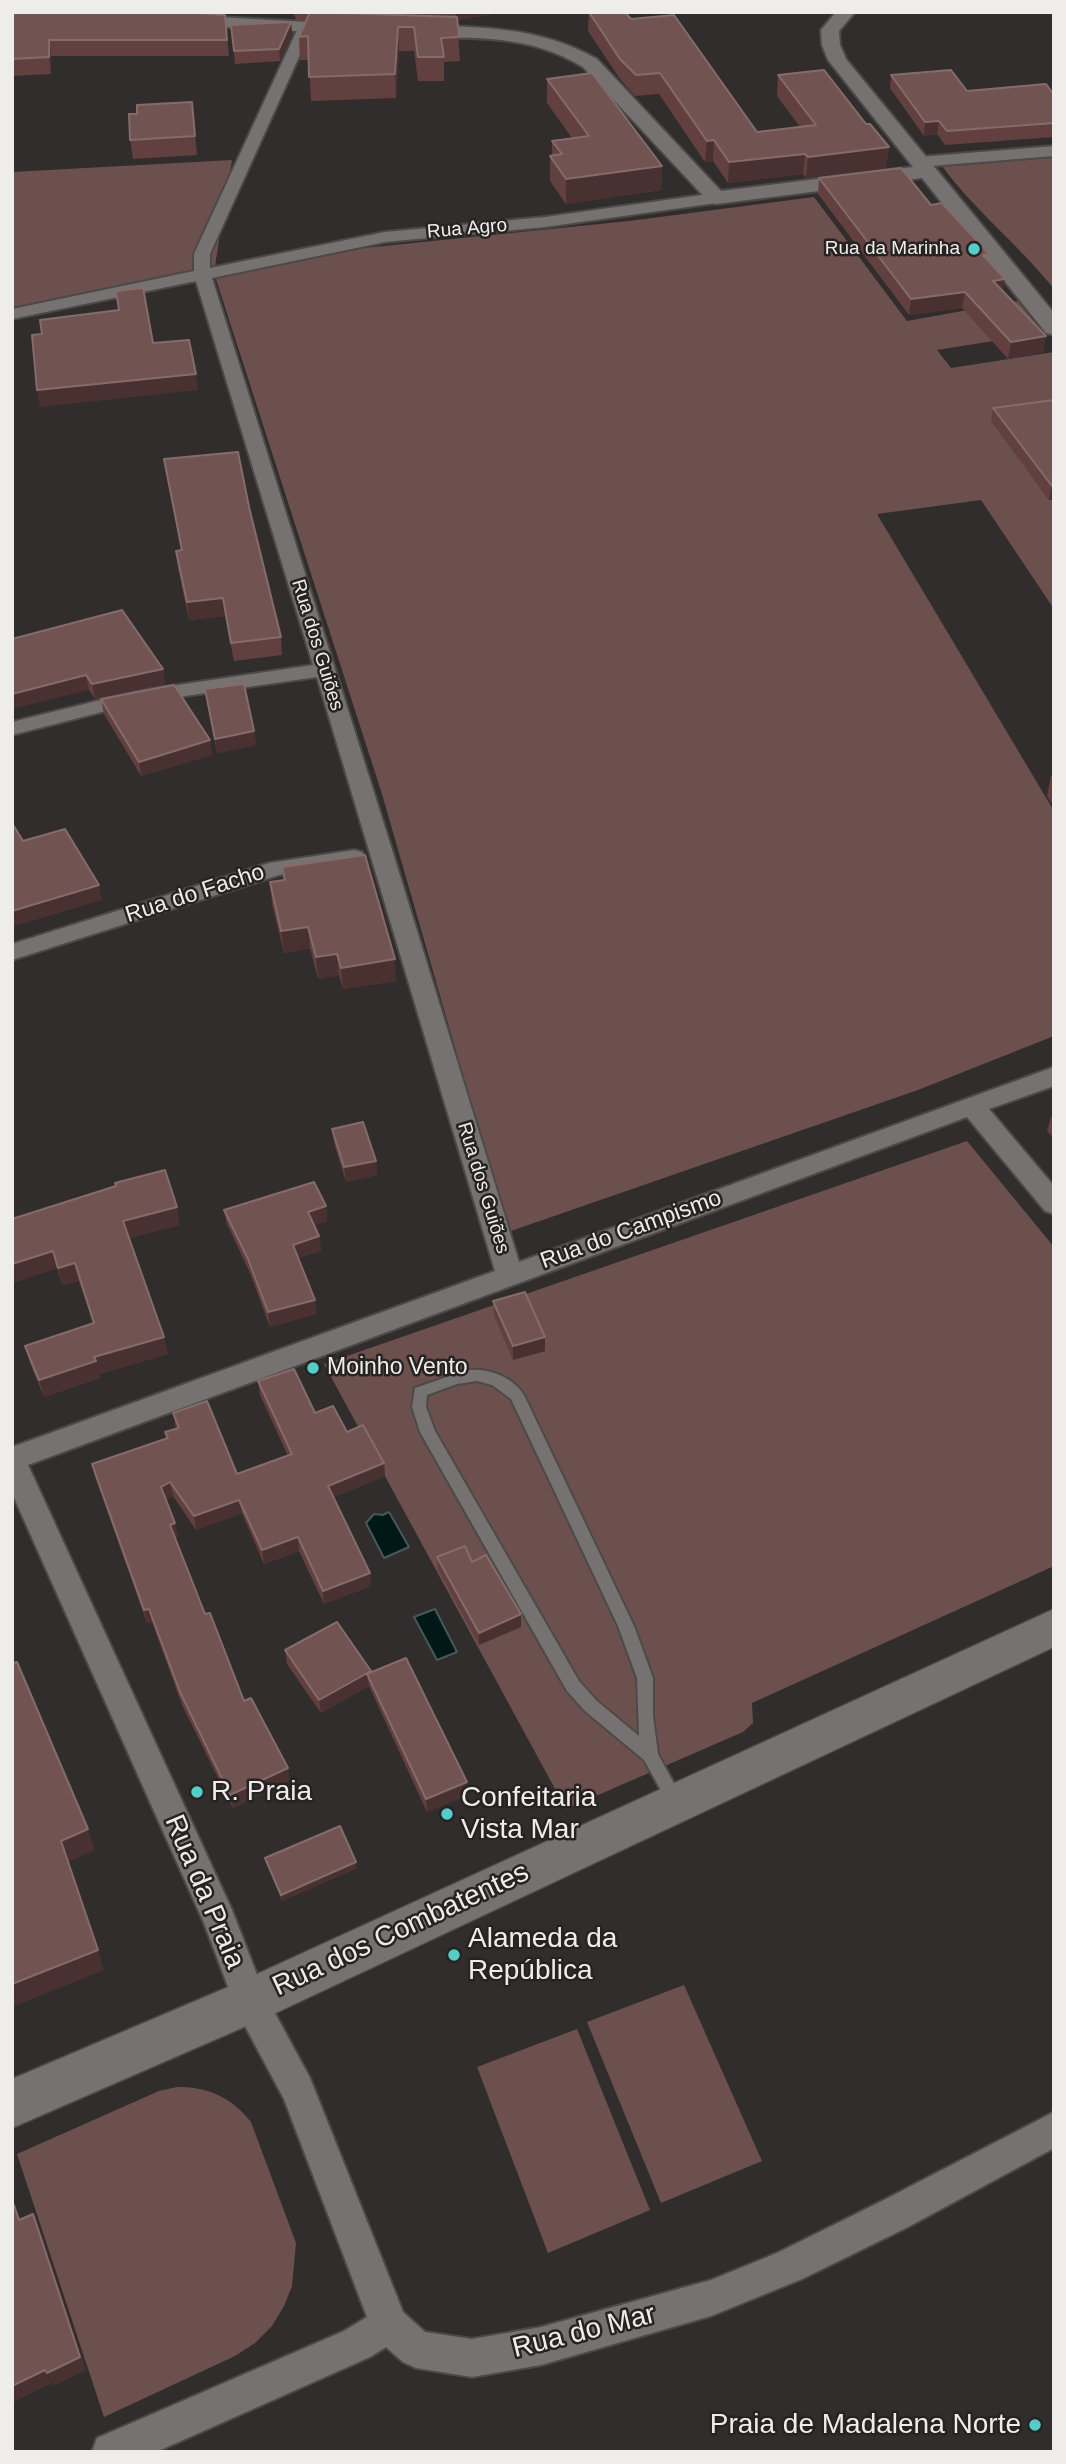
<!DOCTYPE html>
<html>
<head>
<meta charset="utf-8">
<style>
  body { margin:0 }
  #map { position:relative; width:1066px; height:2464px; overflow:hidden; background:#312d2d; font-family:Arial,sans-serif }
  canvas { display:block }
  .frame { position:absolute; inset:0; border:14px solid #efedec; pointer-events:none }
</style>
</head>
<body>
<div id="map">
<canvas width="1066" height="2464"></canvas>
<div class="frame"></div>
</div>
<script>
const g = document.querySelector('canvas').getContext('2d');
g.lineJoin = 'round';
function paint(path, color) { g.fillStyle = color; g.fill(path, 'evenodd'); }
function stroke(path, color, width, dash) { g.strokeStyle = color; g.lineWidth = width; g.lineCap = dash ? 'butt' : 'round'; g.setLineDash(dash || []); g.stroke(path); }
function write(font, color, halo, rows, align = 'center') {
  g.font = font + ' Arial,sans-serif'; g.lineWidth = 5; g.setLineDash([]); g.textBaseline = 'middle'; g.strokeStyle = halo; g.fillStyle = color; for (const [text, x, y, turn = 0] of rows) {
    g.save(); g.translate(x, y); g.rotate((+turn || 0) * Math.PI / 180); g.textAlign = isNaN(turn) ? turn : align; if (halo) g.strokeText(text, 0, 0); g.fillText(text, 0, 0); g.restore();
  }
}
paint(new Path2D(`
  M1024,157h30v132c-35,-44 -79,-78 -112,-123z
  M232,160l-18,112 58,-7 92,-17 265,-27 185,-24 93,124 111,-20 25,32 -106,17 14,18 103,-16v61l-61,9 56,78 5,-1v110l-73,-109 -104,14 177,297v225l-136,54 -410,142 -126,-438 -168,-521 -202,40v-141z
  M967,1141l87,106v319l-302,137 1,20 -10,9 -177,77 -242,-445z
  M684,1985l78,176 -101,42 -74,-181z
  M577,2029l73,181 -102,43 -71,-186z
  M177,2087c32,0 54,10 74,35l45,121 -4,43 -8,20 -12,20 -17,17 -20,13 -131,61 -87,-263 142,-63z`), '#6c504e');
const water = new Path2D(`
  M389,1512l20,35 -25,11 -18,-35 8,-9 9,1z
  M435,1609l22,43 -20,8 -23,-43z`);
paint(water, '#011818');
stroke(water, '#485858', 2);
const service = new Path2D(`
  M467,1370c21,-2 45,6 57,25l110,231 19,52v38l5,38 25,46 -2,5 -6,3 -6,-3 -25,-45 -59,-49 -18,-20 -147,-259 -8,-25 3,-19zM477,1381l15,4 19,14 107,227 19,52 2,58 -42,-35 -18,-20 -144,-250 -9,-24 1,-12 30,-11z`);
const minor = new Path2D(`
  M305,24l7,4 -102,226v14l175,-36 160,-15 171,-24 8,5 -8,5 -171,24 -160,15 -173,36 181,575 126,409 535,-195v19l-65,23 65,77v28l-9,-3 -78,-94 -939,348 204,445 32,83 46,85 93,234 22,20 47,7 69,-12 170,-47 66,-27 105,-52 172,-89v36l-146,79 -106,52 -91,37 -170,49 -69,12 -56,-9 -13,-6 -17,-15 -16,10 -214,95h-64l5,-14 247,-107 23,-14 -83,-218 -46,-86 -34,-90 -192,-430v-46l483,-176 -178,-594 -180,26 -125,32v-13l125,-31 176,-26 -117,-384 -184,38v-10l182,-38v-17l104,-226z
  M1054,146v10l-135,11 -8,-5 8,-5z
  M354,850l8,2 3,5 -3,5 -83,13 -267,85v-16l257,-81z`);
const tertiary = new Path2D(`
  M836,12h19l-16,19 1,14 6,14 208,254v22l-8,-2 -124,-155 -206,26 -7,-2 -126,-135c-55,-33 -107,-29 -169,-30l-9,-6 9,-6c65,2 125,1 183,34l124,132 192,-24 -85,-107 -6,-15 -1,-15z
  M180,15l166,9 9,5 -9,5 -172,-10 -3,-4z`);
const secondary = new Path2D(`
  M1054,1609v38l-787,370 -255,111v-49l221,-94z`);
stroke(service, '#4c4949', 4);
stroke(minor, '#4c4949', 4);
stroke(tertiary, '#4c4949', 4);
stroke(secondary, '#4c4949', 3);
paint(service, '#777272');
paint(minor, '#777272');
paint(tertiary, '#777272');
paint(secondary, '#777272');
paint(new Path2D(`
  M12,12h213l4,44h-178v18l-39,2z
  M293,12h206v1l-42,7 3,41 -16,1v19h-26l-4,-30h-15l-3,47 -85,3 -2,-41h-9l-1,-23 7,-17h-10z
  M589,12l42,7 126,113 43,-5 -23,-31 1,-21 88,49 23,23 -3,21 -80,10 -3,-4 -75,9 -15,-22 -8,1 -46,-68 -24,2 -15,-17 -32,-48z
  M291,22l1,13 -12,26 -45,3 -4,-39z
  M891,75l76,16 87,4v42l-109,8 -8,-11 -13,2 -34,-48z
  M547,79l115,87 -1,24 -95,14 -16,-23v-25h2v-15l20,-3 -25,-35z
  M192,102l5,53 -64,4 -3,-19 7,-26z
  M819,178l112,27 57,55 15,30 43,46 -3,16 -35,7 -46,-51 -53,7 -91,-121z
  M1054,400v99l-5,1 -58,-79 2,-13z
  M164,459l85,48 32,130 1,18 -48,6 -9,-45 -36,4 -11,-52 -2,-17 5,-1z
  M12,639l151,30 2,15 -70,15 -6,-9z
  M205,689l49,42 2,14 -39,8z
  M101,699l109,41 2,15 -71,21 -37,-62z
  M1051,776h3v31l-7,-11z
  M282,867l114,114 -53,8 -4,-14 -21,4 -8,-31 -26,5 -12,-49 -2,-22 13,-2z
  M1054,1116v23l-7,-8 4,-14z
  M332,1129l44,32 1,14 -31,7 -12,-39z
  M326,1206l1,15 -13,4 5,11 2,15 -23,7 17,42 1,14 -46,13 -20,-54 -23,-49 -3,-14z
  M12,1219l168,6 -51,13 39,116 -69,20 1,4 -56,19 -14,-34 -5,-17 68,-23 -14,-42 -17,4 -5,-17 -45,15z
  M493,1301l52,36v14l-32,9 -19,-44z
  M258,1381l89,51 37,31 1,13 -51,21 36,76 1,13 -47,18 -25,-53 -35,13 -22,-51 -46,17 -23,-34 -7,3 12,37 -3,2 30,76 39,87 46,79 -57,28 -51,-103 -30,-83 -5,1 -52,-146 -3,-13 74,-25 -1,-7 11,-3 -3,-16 64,61 51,-18 -28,-61z
  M437,1557l35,5 49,65 -42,18 -41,-75z
  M285,1650l86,23 97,122 -41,17 -58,-126 -48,27 -34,-49z
  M265,1858l92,10 -75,33 -15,-37z`), '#62403f');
paint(new Path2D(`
  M456,12h43v1l-43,7z
  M291,22l1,13 -12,26 -1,-12z
  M398,27l1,24 -3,47 -1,-24z
  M49,40l2,16v18l-2,-17z
  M939,121l-2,13 -13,2 1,-14z
  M714,140l-1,21 -8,1 2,-21z
  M889,147l-3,21 -80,10 2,-21z
  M805,154l-2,20 -75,9 1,-21z
  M662,166l-1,24 -95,14v-25z
  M1005,279l-3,16 -9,-14z
  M965,292l-3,16 -53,7 2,-16z
  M1046,336l-3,16 -35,7 3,-17z
  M196,374l2,16 -158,17 -3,-17z
  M1052,486h2v13l-5,1z
  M223,598l2,18 -36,4 -2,-18z
  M163,669l2,15 -70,15 -3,-15z
  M86,675l3,15 -77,19v-15z
  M254,731l2,14 -39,8 -2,-14z
  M210,740l2,15 -71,21 -2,-14z
  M99,885l3,15 -90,27v-16z
  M308,927l2,21 -26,5 -3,-22z
  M337,954l2,21 -21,4 -2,-22z
  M395,959l1,22 -53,8 -2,-21z
  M376,1161l1,14 -31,7 -2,-15z
  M326,1206l1,15 -18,6 -1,-15z
  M177,1207l3,18 -54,14 -3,-18z
  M319,1236l2,15 -26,8 -2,-14z
  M53,1251l4,17 -45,15v-19z
  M75,1263l4,18 -17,4 -4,-17z
  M315,1300l1,14 -46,13 -2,-15z
  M164,1337l4,17 -69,20 1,4 -56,19 -5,-17 55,-23z
  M545,1337v14l-32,9v-14z
  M384,1463l1,13 -55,23 -2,-13z
  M170,1482l3,14 -9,4 -3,-13z
  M239,1500l3,13 -46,17 -2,-14z
  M175,1523l3,13 -5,2 -3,-13z
  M298,1537l1,14 -35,13 -2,-14z
  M370,1573l1,13 -47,18 -1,-13z
  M149,1609l3,13 -5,1 -3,-13z
  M521,1614v13l-42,18v-12z
  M371,1671l1,13 -5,-10 2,12 -48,27 -2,-13z
  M288,1768l2,12 -57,28 -3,-13z
  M467,1782l1,13 -41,17 -1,-13z
  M88,1829l7,21 -27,12 -7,-21z
  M356,1862l1,6 -75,33 -1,-6z
  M98,1950l6,20 -92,37v-23z
  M33,2214l7,15 46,141 -32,16 -7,-13z
  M45,2370l7,13 -40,20v-17z`), '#483130');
const building = new Path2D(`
  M12,12h173l40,3 2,25h-178v17l-37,2z
  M310,12l147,5 2,20 -18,1 3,19h-26l-4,-30h-16l-3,47 -86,3 -1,-41 -9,1z
  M589,12h36l6,7 43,-4 83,117 59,-7 -38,-50 46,-5 42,54h4l19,23 -81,10 -3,-3 -76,8 -15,-22 -7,1 -47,-68 -24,2 -16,-16z
  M291,22l-12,27 -45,2 -3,-26z
  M951,70l16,21 79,-7 8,11v28l-107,8 -8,-10 -14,1 -34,-47z
  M592,73l70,93 -96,13 -16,-23 12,-2 -10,-13 37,-5 -42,-57z
  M192,102l3,34 -65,4 -1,-26h8v-9z
  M901,168l30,37 11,-2 47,51 -6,1 22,24 -12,2 53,55 -35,6 -46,-50 -54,7 -92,-121z
  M143,288l10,55 36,-3 7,34 -159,16 -5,-55 10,-1 -2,-14 79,-10 -3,-19z
  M1054,400v86h-2l-59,-78z
  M238,452l11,55 32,130 -50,6 -8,-45 -36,4 -11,-51 6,-1 -18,-91z
  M122,610l41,59 -71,15 -6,-9 -74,19v-55z
  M244,684l10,47 -39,8 -10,-50z
  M174,685l36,55 -71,22 -38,-63z
  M12,823l11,18 42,-12 34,56 -87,26z
  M365,855l30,104 -54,9 -4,-14 -21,3 -8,-30 -27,4 -11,-49 15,-2 -3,-13z
  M363,1122l13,39 -32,6 -12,-38z
  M165,1170l12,37 -54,14 41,116 -70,20 2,4 -57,19 -14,-34 69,-23 -19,-60 -17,5 -5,-17 -41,13v-45l104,-33 -1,-3z
  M314,1182l12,24 -18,6 11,24 -26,9 22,55 -47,12 -20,-53 -24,-49z
  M525,1292l20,45 -32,9 -20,-45z
  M294,1369l21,44 18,-7 14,26 16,-7 21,38 -56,23 42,87 -47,18 -25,-54 -36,13 -23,-50 -45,16 -24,-34 -9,5 14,36 -5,2 35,89 5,-1 34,88 7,-3 37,70 -58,27 -50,-103 -31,-83 -5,1 -52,-146 76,-26 -3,-6 14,-4 -6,-15 34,-12 30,73 55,-20 -34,-73z
  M465,1546l7,16 14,-7 35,59 -42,19 -42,-76z
  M337,1622l34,49 -52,29 -34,-50z
  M406,1658l61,124 -41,17 -59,-125z
  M17,1662l71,167 -27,12 37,109 -86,34v-321z
  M340,1826l16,36 -75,33 -16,-37z
  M14,2205l5,15 14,-6 47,143 -33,16 -2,-3 -33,16v-180z`);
paint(building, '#715352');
stroke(building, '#856b6a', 2);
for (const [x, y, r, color] of [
  [974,249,7,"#53cdc9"],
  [313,1368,7,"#53cdc9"],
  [197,1792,7,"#53cdc9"],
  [447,1814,7,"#53cdc9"],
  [454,1955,7,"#53cdc9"],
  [1035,2425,7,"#53cdc9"]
]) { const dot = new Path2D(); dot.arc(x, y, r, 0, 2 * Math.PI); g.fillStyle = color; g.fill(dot); stroke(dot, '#272323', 2.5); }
write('19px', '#efedec', '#272323', [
  ["Rua Agro",467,229,-5],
  ["Rua dos Guiões",317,645,73],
  ["Rua dos Guiões",483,1188,73]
]);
write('19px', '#efedec', '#272323', [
  ["Rua da Marinha",960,249]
], 'right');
write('23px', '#efedec', '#272323', [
  ["Rua do Facho",195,894,-18],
  ["Rua do Campismo",631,1230,-20]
]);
write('23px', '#efedec', '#272323', [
  ["Moinho Vento",327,1368]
], 'left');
write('28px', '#efedec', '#272323', [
  ["R. Praia",211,1792],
  ["Confeitaria",461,1798],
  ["Vista Mar",461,1830],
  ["Alameda da",468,1939],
  ["República",468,1971],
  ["Praia de Madalena Norte",1021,2425,"right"]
], 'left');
write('28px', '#efedec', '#272323', [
  ["Rua da Praia",204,1892,67],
  ["Rua dos Combatentes",401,1930,-25],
  ["Rua do Mar",584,2332,-14]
]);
</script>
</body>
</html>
